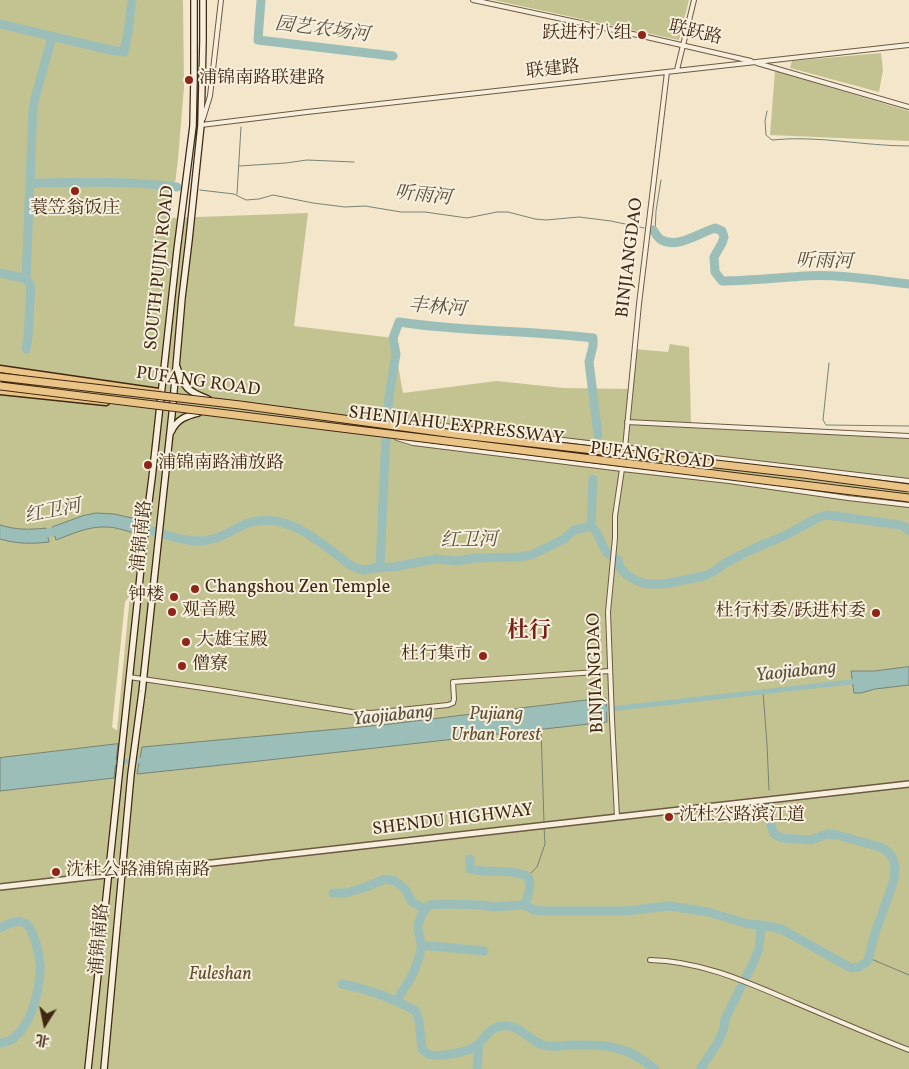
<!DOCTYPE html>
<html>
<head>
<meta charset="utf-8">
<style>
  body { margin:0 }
  #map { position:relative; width:909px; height:1069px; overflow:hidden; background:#f3e6cb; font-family:Vollkorn,"Noto Serif SC",serif }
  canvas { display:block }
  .north { position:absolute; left:20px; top:999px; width:50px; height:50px; -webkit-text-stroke:4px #f7efdd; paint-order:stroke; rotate:190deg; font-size:14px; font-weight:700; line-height:20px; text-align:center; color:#412811 }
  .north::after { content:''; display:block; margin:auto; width:18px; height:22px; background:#412811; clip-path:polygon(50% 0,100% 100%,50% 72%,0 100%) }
</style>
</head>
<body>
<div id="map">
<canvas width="909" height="1069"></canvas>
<div class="north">北</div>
</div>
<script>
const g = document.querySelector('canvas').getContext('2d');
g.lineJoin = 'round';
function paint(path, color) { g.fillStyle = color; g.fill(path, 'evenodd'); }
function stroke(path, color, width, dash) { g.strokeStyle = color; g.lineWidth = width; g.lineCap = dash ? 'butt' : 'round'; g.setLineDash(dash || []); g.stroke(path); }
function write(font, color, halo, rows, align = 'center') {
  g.font = font + ' Vollkorn,"Noto Serif SC",serif'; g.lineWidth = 4; g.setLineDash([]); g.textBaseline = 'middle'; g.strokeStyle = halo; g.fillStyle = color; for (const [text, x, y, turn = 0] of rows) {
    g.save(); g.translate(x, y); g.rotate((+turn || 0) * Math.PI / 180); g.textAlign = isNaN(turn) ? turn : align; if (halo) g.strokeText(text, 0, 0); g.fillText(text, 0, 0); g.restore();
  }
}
paint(new Path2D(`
  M0,0h183l1,87 -6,72 -7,59 137,-5 -14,113 99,12 10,55 94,-12 66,7 68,1 3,-40 34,3 2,-8 19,3 2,76 218,13v633h-909zM130,595l-13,135h-1l-4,-3 13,-125z
  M493,0h196l-10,40z
  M881,53l2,17 -4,22 -89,-24 2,-7z
  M775,71l134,40v30l-139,-6z`), '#c3c392');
const water = new Path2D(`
  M96,513l18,1 27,6 -3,14c-10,-2 -21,-7 -31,-7 -19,-1 -35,7 -51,13l-4,-13 30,-11z
  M0,525c17,5 29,5 46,3l3,14c-17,2 -32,2 -49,-3z
  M909,667v18l-34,4 -14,4h-7l-3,-22h23z
  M606,698l1,24c-157,17 -313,36 -470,52l5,-27 240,-22z
  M118,744l-4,34 -114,13v-33z`);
paint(water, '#9bbfb8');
stroke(water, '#778375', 1);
stroke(new Path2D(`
  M767,111l-2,10 1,14 6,5c45,-5 91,6 137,6
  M239,166l47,-3 21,-3 47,2
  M200,190l34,4 12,6 13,-1 14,-4 40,8 32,4 20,-1 36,6h24l42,6 30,-6h11l27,7 11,1 33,-3 32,4 33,7
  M237,194l4,-67
  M655,233l1,-22 5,-31
  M829,363l-6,57 3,5 83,1
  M763,692l4,52 2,46
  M541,729l3,93
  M528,876l9,-9 8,-23 -1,-18
  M869,958l40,17`), '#778375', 1);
stroke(new Path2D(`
  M601,710l258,-29
  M109,763l37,-3`), '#9bbfb8', 5);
stroke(new Path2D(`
  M261,0l-3,40 135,16
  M0,24l110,26 14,2 4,-20 4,-32
  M30,184l8,-1c46,-1 93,-2 139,4
  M653,230c2,2 4,7 7,9 16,11 39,-6 55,-11l7,3 2,6 -2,6 -8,14 1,15 7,9c28,0 55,-3 82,-5 35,-2 70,4 105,8
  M0,273l26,6 7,-171 2,-10 17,-61
  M26,279l5,7 -3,51 -2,12
  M128,524c23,5 51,18 74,17 17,-1 31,-12 46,-18 39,-13 74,21 102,42l9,4 6,1 9,-2 19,-1 43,-8 21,2 18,-3 44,-1 12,-2 19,-9 14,-7 10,-9 17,-4c8,6 9,16 14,24 3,5 8,7 13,10l2,8 7,7 10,6 10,3h17l40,-8 9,-4 14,-10 28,-14 29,-12 35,-19 8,-2 73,10 5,2 4,4
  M591,526l2,-47
  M36,536l28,-7
  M380,568l5,-113 4,-59 7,-42 -3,-16 6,-16c64,10 129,8 194,16v8l-4,16 9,73
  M470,859v10l13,2 30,1 15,4 2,10 -5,20
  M333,893h13l20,-6 19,-8 10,2 10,8 7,13 13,7
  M0,928c6,-3 15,-8 22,-6 8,2 10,11 13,18 2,7 4,15 5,23 1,23 -8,63 -29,77 -3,2 -7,2 -11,3
  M421,945l63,6
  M342,984c25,5 51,14 74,27l3,10 3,28c2,1 4,4 6,5 9,4 41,-2 48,-8 9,-7 13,-19 26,-20 17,-3 27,15 41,19 9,3 20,0 30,0 13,0 29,-1 42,3 14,3 29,12 40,21
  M398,1002c1,-9 8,-16 13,-24 3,-7 9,-21 10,-30 1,-6 -2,-12 -3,-19 0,-10 4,-17 11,-24l17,-1 35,1 12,2 29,-2 6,1 5,4 9,1h84l43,-5 39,6 40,12 13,1 20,4 70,39 8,-1 9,-6 6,-25 20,-56 1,-13 -2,-9 -6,-7 -7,-4 -43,-12 -10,-1 -16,6 -29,-2 -8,-4 -4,-11 -1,-20
  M477,1069l2,-26
  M700,1069l17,-25 6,-13 2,-12 30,-60 4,-11 2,-23`), '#9bbfb8', 9);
const minor = new Path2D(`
  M473,0l169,36 109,25
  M757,63l152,44
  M677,70l17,-70
  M203,119l7,-23 11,-96
  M201,125l106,-13 602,-67
  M627,422l282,14
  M400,424l16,-1 29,3 464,55
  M397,438l16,5 209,26 107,12 119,17 61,7
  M625,448l14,-144 28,-232
  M129,677l88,13 135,22 19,1 77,-8 5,-2 1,-4 -1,-17 157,-11
  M617,817l-5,-98 -4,-107 7,-74v-22l7,-47
  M650,960c52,1 99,23 146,43 38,16 75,32 113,47`);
const tertiary = new Path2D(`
  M0,887l909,-103`);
const secondary = new Path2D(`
  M177,367c7,21 10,24 31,32
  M171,432c6,-13 15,-16 27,-19
  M88,1069l56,-530 8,-61 25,-228 16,-124 1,-48v-78
  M104,1069l27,-295 11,-82 30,-278 10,-116 7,-58 12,-115 2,-84v-41`);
const primary = new Path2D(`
  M0,369l159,23
  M0,391l106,11`);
stroke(minor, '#6e5840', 6);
stroke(tertiary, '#6e5840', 8);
stroke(secondary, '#412811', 8);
stroke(primary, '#412811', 9);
stroke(minor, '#f7efdd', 4);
stroke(tertiary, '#f7efdd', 5);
stroke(secondary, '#f7efdd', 5.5);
stroke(primary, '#eac386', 6);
const motorwayBridge = new Path2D(`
  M0,377l240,28 222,30 341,39 106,14
  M0,386l909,112`);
stroke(motorwayBridge, '#412811', 9, []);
stroke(motorwayBridge, '#eac386', 7);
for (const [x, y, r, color] of [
  [642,35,5,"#8f2418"],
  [189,80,5,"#8f2418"],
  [75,191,5,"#8f2418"],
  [148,465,5,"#8f2418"],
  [195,589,5,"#8f2418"],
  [174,597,5,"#8f2418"],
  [172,612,5,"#8f2418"],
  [876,613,5,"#8f2418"],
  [186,642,5,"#8f2418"],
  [483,656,5,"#8f2418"],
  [182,666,5,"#8f2418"],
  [669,817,5,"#8f2418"],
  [56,872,5,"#8f2418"]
]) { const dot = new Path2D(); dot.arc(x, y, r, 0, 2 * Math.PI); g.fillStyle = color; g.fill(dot); stroke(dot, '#f7efdd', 2); }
write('18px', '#412811', '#f7efdd', [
  ["联跃路",695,34,13],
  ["联建路",553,71,-6],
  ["BINJIANGDAO",631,258,-83],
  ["SOUTH PUJIN ROAD",161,268,-84],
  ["PUFANG ROAD",198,383,8],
  ["SHENJIAHU EXPRESSWAY",456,427,7],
  ["PUFANG ROAD",652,457,7],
  ["浦锦南路",143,536,-84],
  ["BINJIANGDAO",597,673,-92],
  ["SHENDU HIGHWAY",453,821,-7],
  ["浦锦南路",101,939,-85]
]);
write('18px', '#412811', '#f7efdd', [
  ["跃进村八组",632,35,"right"],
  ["浦锦南路联建路",199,80],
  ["蓑笠翁饭庄",75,210,"center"],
  ["浦锦南路浦放路",158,465],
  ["Changshou Zen Temple",205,589],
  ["钟楼",164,597,"right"],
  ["观音殿",182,612],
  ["杜行村委/跃进村委",866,613,"right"],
  ["大雄宝殿",196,642],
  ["杜行集市",473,656,"right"],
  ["僧寮",192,666],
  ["沈杜公路滨江道",679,817],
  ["沈杜公路浦锦南路",66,872]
], 'left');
write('italic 18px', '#624f31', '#f7efdd', [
  ["Pujiang",496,716],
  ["Urban Forest",496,737],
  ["Fuleshan",220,976]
]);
write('italic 19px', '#584e3b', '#f7efdd', [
  ["园艺农场河",322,31,7],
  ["听雨河",423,197,6],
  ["听雨河",824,263,1],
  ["丰林河",437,309,5],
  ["红卫河",53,513,-11],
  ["红卫河",469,542,-1],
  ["Yaojiabang",796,673,-6],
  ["Yaojiabang",393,717,-6]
]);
write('bold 22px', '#7a1f14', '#f7efdd', [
  ["杜行",529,633]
]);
</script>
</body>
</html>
